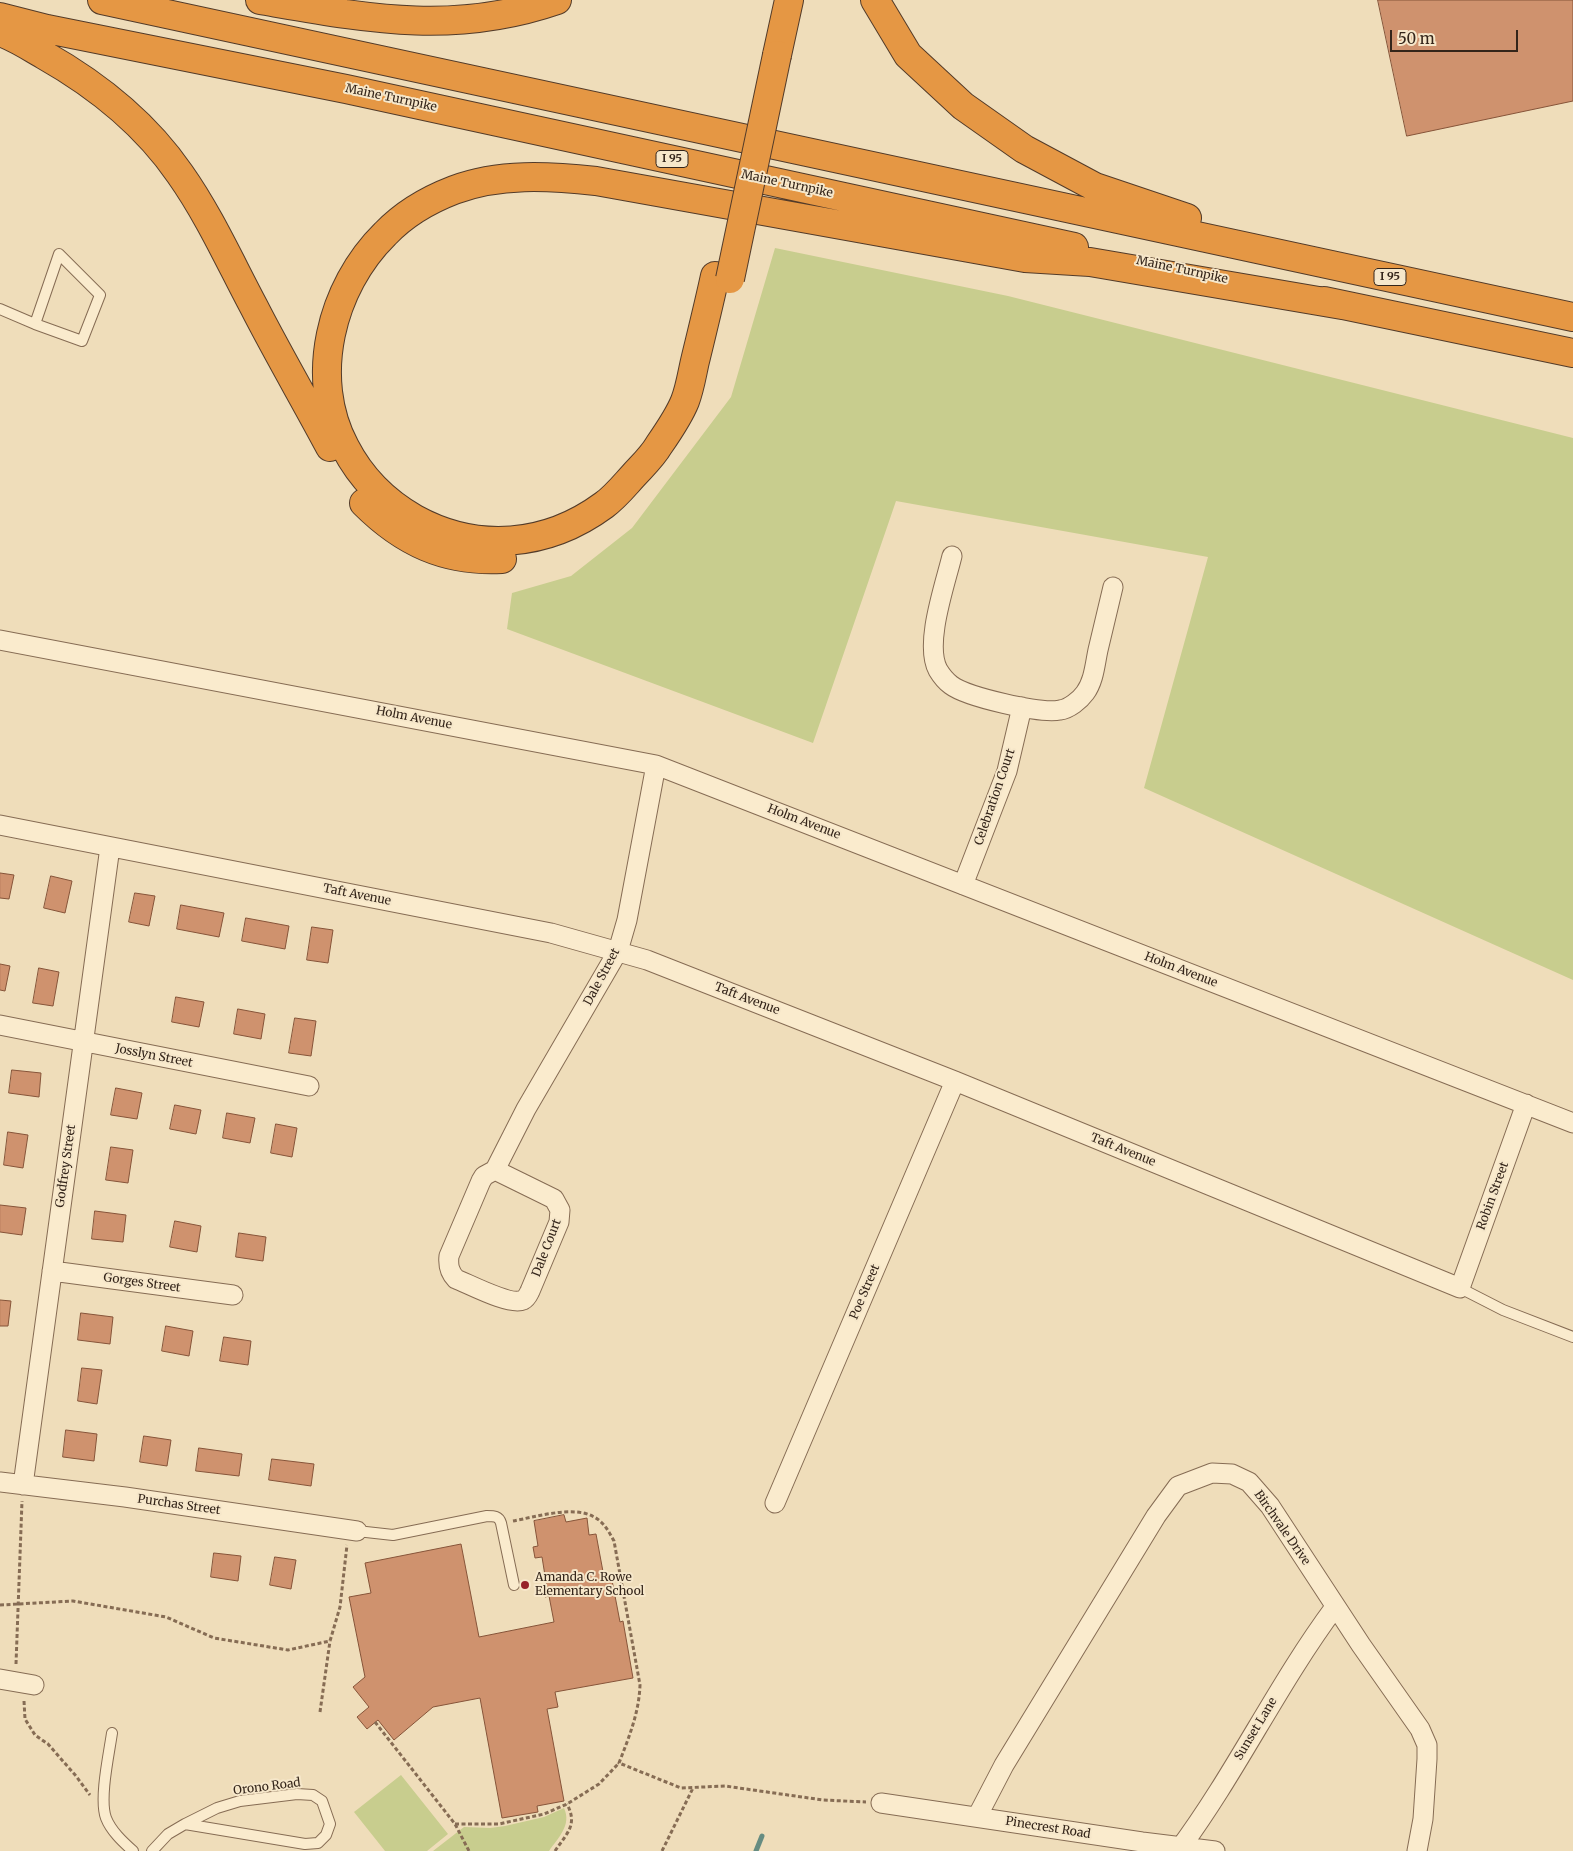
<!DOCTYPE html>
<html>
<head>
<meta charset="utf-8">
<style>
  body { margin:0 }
  #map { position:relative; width:1573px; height:1851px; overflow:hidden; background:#efddba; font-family:Merriweather,serif }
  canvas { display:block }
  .scale { position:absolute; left:1390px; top:30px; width:128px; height:22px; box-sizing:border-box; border:2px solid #34251a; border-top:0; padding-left:6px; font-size:15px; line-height:18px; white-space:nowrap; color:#34251a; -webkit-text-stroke:4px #f6e7ca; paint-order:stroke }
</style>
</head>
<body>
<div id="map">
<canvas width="1573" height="1851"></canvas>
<div class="scale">50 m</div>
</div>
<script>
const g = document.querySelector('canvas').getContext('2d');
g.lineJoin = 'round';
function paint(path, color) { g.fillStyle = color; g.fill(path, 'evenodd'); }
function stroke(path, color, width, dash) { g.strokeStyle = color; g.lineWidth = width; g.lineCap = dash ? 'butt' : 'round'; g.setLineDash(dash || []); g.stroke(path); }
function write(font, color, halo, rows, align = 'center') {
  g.font = font + ' Merriweather,serif'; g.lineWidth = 4; g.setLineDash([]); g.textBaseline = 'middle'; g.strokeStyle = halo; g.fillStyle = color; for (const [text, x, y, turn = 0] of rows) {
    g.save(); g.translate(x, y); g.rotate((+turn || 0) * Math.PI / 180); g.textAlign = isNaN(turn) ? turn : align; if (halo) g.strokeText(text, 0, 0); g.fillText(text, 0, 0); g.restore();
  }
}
paint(new Path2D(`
  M775,248l233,48 565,142v542l-429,-192 64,-231 -312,-56 -83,242 -306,-114 5,-36 59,-17 61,-48 99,-131z
  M401,1775l47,59 -21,17h-42l-31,-39z
  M564,1808c8,17 -6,30 -15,43h-116l31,-24 26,1 15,-2 39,-9z`), '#c8cd8e');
stroke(new Path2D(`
  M756,1851l6,-15`), '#668c81', 5);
const building = new Path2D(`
  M1378,0h195v101l-166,35z
  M0,873l14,2 -5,24 -9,-1z
  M51,876l21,5 -7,32 -21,-5z
  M135,893l20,3 -6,30 -20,-4z
  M181,905l43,8 -5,24 -42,-8z
  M246,918l43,8 -4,23 -43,-8z
  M312,927l21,3 -5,33 -21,-3z
  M0,964l10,2 -5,25 -5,-1z
  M39,968l20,4 -6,34 -20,-3z
  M176,997l28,5 -5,25 -27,-5z
  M238,1009l27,5 -4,25 -27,-5z
  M295,1018l21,3 -5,35 -22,-3z
  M12,1070l29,3 -2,24 -30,-4z
  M116,1088l26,5 -5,26 -26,-4z
  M175,1105l26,5 -5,24 -26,-5z
  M227,1113l28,5 -5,25 -27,-5z
  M276,1124l21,4 -5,29 -21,-4z
  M8,1132l20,3 -5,33 -19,-3z
  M111,1147l22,3 -5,33 -22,-3z
  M0,1205l26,3 -4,27 -22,-3z
  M95,1211l31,4 -3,27 -31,-3z
  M175,1221l26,5 -4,26 -27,-5z
  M239,1233l27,4 -3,24 -27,-4z
  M0,1300l11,1 -3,25h-8z
  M81,1313l32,4 -3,27 -32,-4z
  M166,1326l27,5 -4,25 -27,-5z
  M224,1337l27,4 -3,24 -28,-4z
  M82,1368l20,2 -5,34 -19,-3z
  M66,1430l31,4 -3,27 -31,-4z
  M144,1436l27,4 -4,26 -27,-4z
  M199,1448l43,6 -3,22 -43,-5z
  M272,1459l42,5 -3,22 -42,-6z
  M564,1515l2,7 21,-4 2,17 7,-1 8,43 7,-2 9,47 3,-1 10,57 -78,14 3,15 -11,2 17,92 -27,5 1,6 -36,6 -22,-120 -47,9 -39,33 -16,-20 -11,9 -10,-12 12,-10 -16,-20 12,-10 -16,-80 22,-4 -6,-30 96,-19 18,93 75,-15 -5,-26 -4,1 -2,-8 4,-1 -5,-31 -7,1 -2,-11 5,-1 -4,-25z
  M214,1553l27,3 -3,25 -27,-4z
  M275,1557l21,3 -5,29 -21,-4z`);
paint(building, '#cf926e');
stroke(building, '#865439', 1);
const service = new Path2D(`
  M0,309l35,15 47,17 18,-46 -41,-41 -24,70
  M1460,1288l43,22 70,27
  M357,1531l36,4 94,-19c7,0 12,0 14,7l13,62
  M112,1733c-3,21 -13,66 -6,85 5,13 17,24 27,33
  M152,1851l16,-17 17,-10 32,-16 23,-7 57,-7 16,1 9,6 8,23 -4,11 -8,8 -13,1 -120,-20`);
const minor = new Path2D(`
  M952,556c-7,29 -28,88 -14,114 3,5 9,12 13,15 16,12 89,29 109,25 9,-1 20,-10 25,-17 9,-12 10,-29 13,-43 5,-21 10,-42 15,-63
  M0,640l656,125 917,358
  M0,825l551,108 96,27 308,121 505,207 66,-184
  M963,885l44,-114 15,-64
  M0,1025l309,61
  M495,1170l31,-61 92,-158 9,-31 29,-155
  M495,1170l59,29 6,11 -1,12 -29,69c-2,4 -3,7 -7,9 -13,6 -54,-16 -67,-21 -7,-7 -8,-14 -7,-23l32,-75 3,-5z
  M52,1271l181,24
  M0,1482l125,15 232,34
  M23,1485l87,-638
  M775,1503l180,-422
  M0,1679l34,6
  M881,1803l261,39 73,9
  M977,1817l27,-52 152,-249 22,-30 34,-13 20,1 17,8 21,24 91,139 59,84 7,16v14l-4,60 -6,32
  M1178,1851c58,-78 99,-166 157,-244`);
const motorway = new Path2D(`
  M102,0l1471,317
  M260,0c105,18 193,36 297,0
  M875,0l33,55 55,51 61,43 71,38 92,31
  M0,17l47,12 299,60 728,158
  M0,32c15,5 30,15 44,23 53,30 101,68 136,119 29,41 50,88 74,133 24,47 51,93 76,140
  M777,55l12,-55
  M715,276c-6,28 -13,56 -20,85 -3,13 -5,27 -10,40 -6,15 -17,31 -26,44 -7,12 -17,21 -26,31 -10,11 -18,21 -29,29 -57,42 -127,48 -189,14 -30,-17 -54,-41 -70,-72 -37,-69 -14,-160 40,-213 19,-20 43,-34 69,-44 45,-17 95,-14 142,-9l429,77 65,4 252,43
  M1324,301l249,52
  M364,503c39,39 81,59 138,56`);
stroke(service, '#866c54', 12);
stroke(minor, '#866c54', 21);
stroke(motorway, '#533b29', 30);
stroke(new Path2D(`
  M513,1521c22,-4 61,-16 81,-4 10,5 15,15 20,24l26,144c-1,28 -11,52 -21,78l62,25 44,-2 98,14 43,2
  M0,1605l73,-4 93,16 48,21 74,12 42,-9 10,-34 7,-62
  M16,1664l6,-163
  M24,1701l1,18 10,16 13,9 28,32 14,19
  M320,1712l10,-71
  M375,1722l80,102 14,27
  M455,1824h44l45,-10 23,-10 32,-20 20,-21
  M555,1851c12,-18 23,-26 12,-47
  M662,1851l31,-63`), '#866c54', 3, [4, 2.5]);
stroke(service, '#faebcd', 10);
stroke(minor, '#faebcd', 19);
stroke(motorway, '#e59744', 28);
const motorwayBridge = new Path2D(`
  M730,279l47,-224`);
stroke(motorwayBridge, '#533b29', 30, []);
stroke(motorwayBridge, '#e59744', 28);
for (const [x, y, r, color] of [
  [525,1585,5,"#972228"]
]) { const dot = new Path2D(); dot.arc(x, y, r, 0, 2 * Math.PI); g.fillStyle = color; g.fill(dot); stroke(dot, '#f6e7ca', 2); }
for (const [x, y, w] of [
  [672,159,32],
  [1390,277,32]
]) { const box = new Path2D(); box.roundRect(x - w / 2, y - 8.5, w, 17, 4); g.fillStyle = '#f6e7ca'; g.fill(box); stroke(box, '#34251a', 1); }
write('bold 11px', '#34251a', null, [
  ["I 95",672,159],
  ["I 95",1390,277]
]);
write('12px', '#34251a', '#f6e7ca', [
  ["Maine Turnpike",391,98,12],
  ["Maine Turnpike",787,184,12],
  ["Maine Turnpike",1182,270,12],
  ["Holm Avenue",414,718,11],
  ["Celebration Court",995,797,-71],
  ["Holm Avenue",804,822,21],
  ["Taft Avenue",357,895,11],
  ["Holm Avenue",1181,970,21],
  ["Dale Street",602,977,-62],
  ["Taft Avenue",747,999,21],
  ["Josslyn Street",154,1056,11],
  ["Taft Avenue",1123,1150,22],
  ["Godfrey Street",66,1166,-82],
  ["Robin Street",1493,1196,-70],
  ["Dale Court",547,1248,-69],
  ["Gorges Street",142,1283,8],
  ["Poe Street",865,1292,-67],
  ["Purchas Street",179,1505,8],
  ["Birchvale Drive",1282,1528,55],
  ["Sunset Lane",1256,1729,-59],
  ["Orono Road",267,1787,-7],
  ["Pinecrest Road",1048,1828,9]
]);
write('12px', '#34251a', '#f6e7ca', [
  ["Amanda C. Rowe",535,1578],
  ["Elementary School",535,1592]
], 'left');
</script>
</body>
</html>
